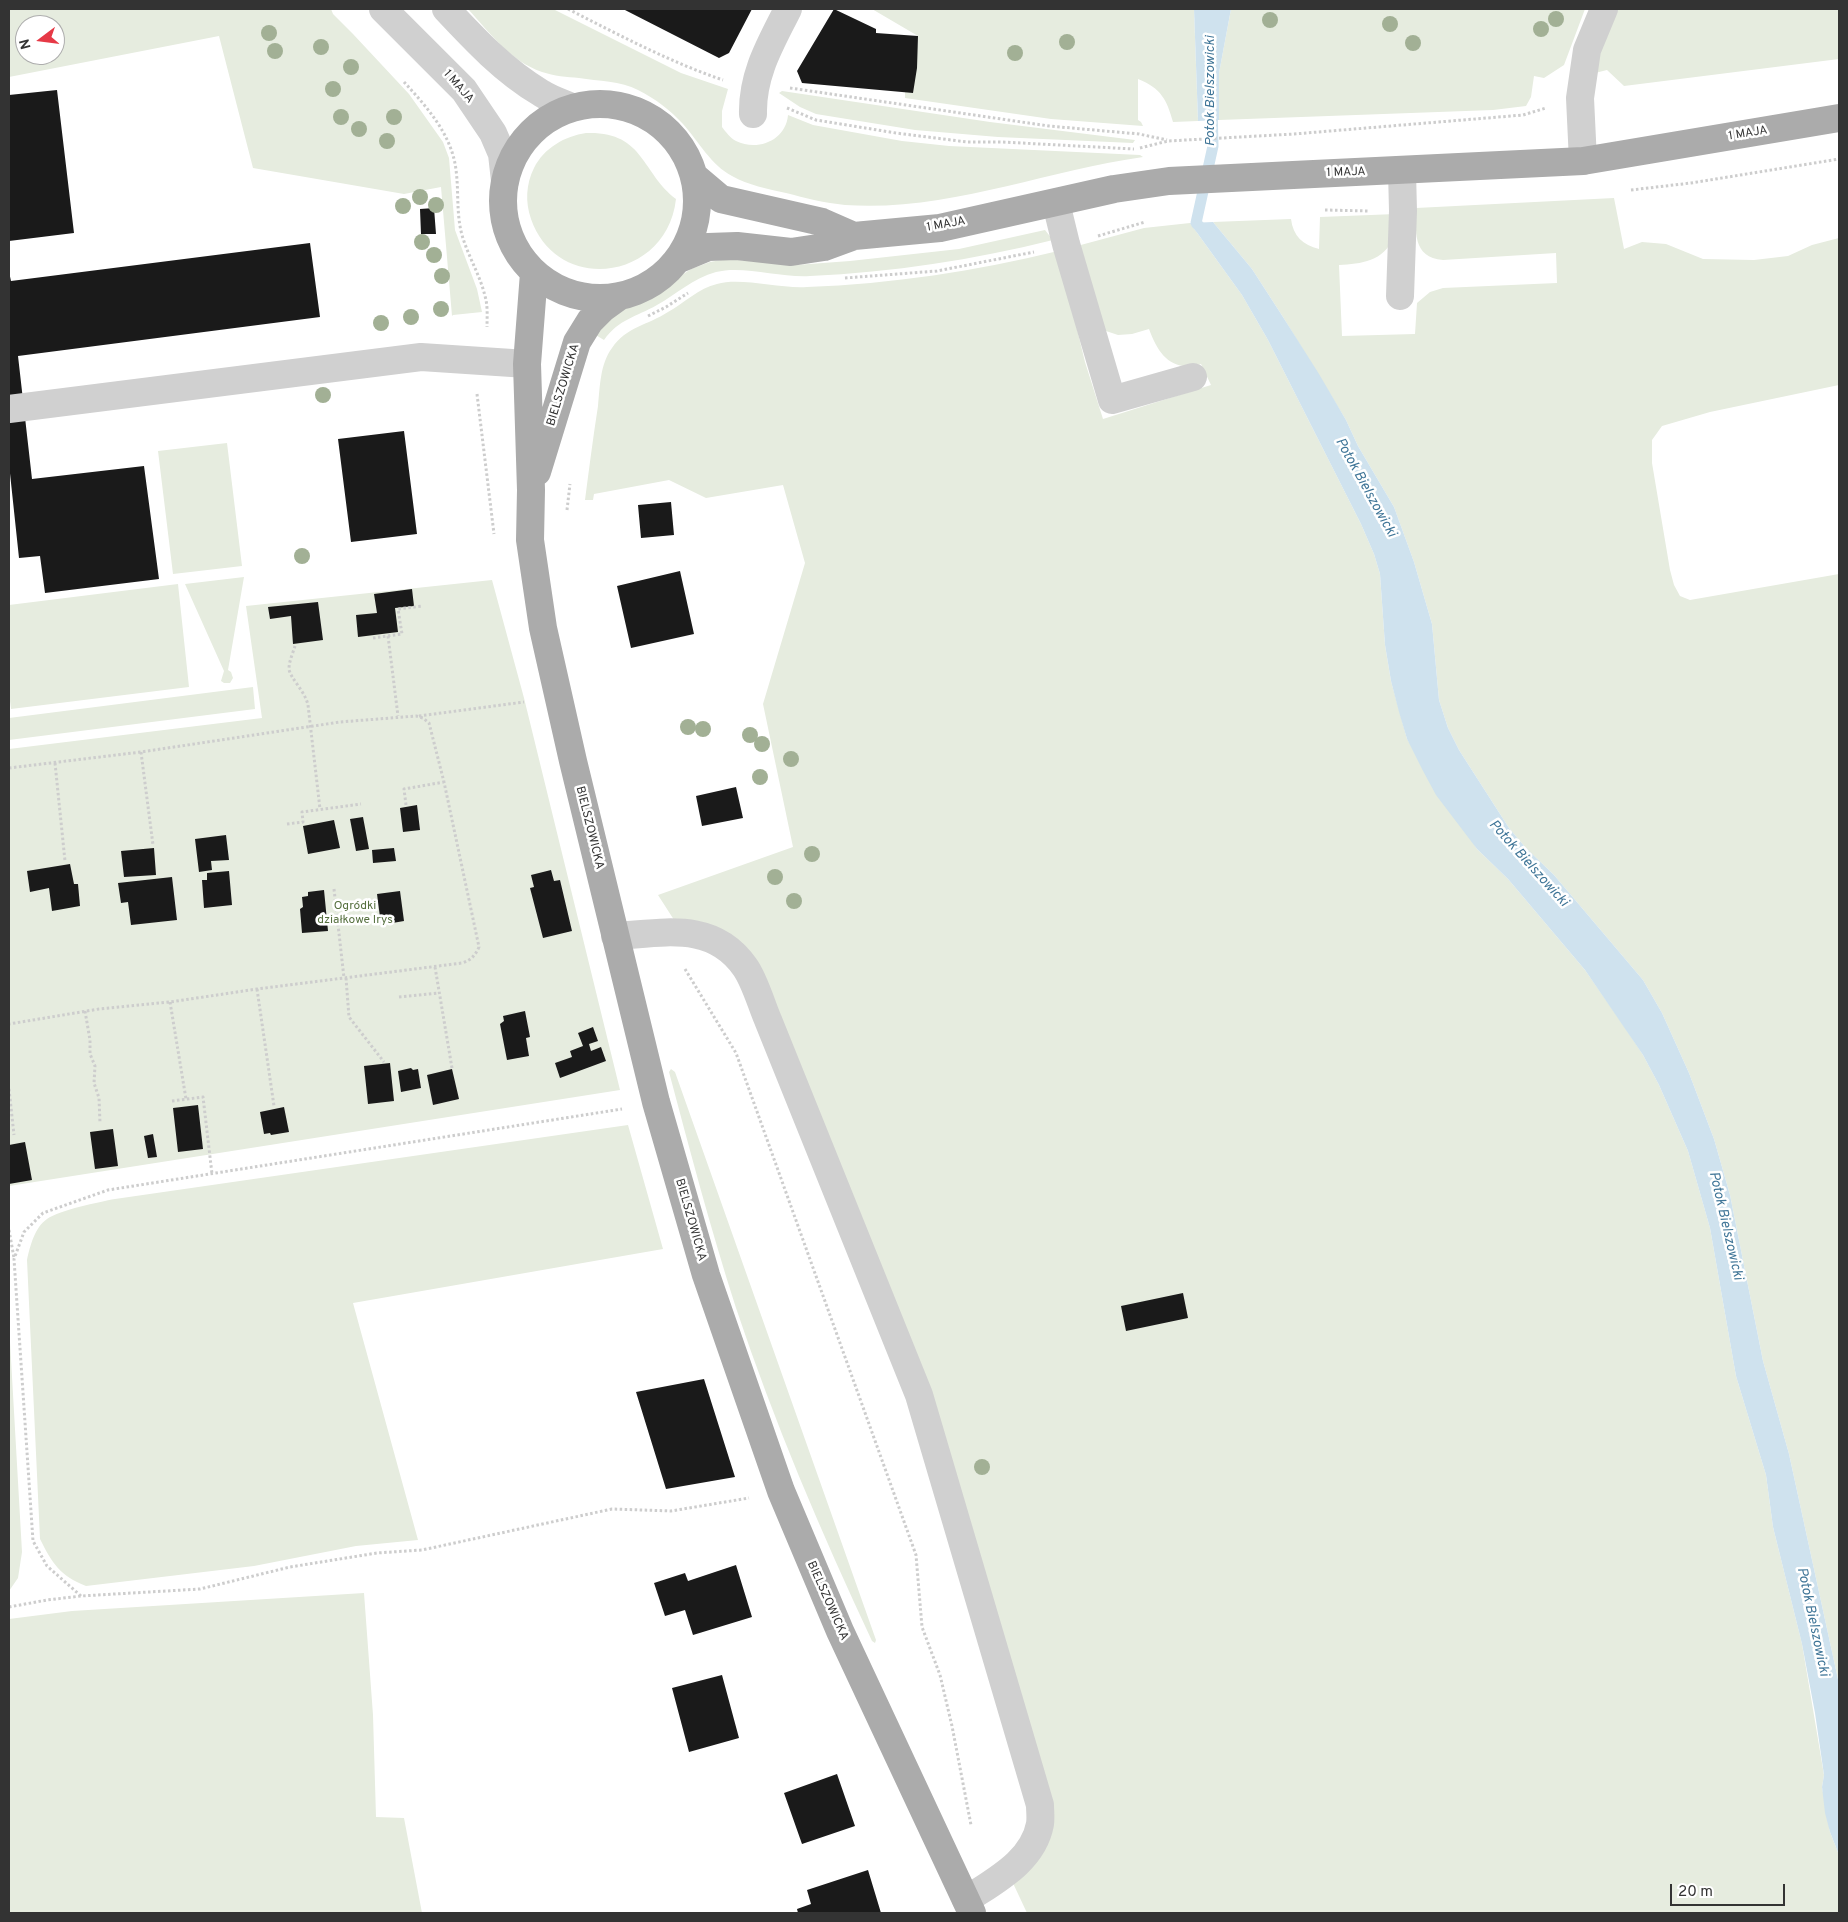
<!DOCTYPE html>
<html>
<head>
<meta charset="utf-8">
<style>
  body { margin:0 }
  #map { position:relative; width:1848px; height:1922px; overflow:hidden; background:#fff; font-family:Overpass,sans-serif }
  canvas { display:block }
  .frame { position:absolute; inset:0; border:10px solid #333; pointer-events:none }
  .north { position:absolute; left:15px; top:15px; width:50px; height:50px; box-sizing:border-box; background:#fff; border:1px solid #adadad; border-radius:50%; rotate:255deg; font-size:14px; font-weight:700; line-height:20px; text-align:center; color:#333 }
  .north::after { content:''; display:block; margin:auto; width:18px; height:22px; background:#e63946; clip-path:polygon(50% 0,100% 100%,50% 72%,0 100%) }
  .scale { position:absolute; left:1670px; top:1884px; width:115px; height:22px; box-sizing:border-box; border:2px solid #333; border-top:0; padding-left:6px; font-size:15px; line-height:18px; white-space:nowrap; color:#333; -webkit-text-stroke:4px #fff; paint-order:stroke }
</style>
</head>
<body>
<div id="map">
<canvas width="1848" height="1922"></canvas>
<div class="frame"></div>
<div class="north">N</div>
<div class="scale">20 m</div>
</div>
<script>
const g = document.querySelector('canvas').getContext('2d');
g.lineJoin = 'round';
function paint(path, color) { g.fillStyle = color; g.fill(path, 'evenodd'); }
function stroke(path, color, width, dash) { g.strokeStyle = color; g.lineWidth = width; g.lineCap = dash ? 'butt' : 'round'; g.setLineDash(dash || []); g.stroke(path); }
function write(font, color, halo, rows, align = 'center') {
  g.font = font + ' Overpass,sans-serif'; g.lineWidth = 5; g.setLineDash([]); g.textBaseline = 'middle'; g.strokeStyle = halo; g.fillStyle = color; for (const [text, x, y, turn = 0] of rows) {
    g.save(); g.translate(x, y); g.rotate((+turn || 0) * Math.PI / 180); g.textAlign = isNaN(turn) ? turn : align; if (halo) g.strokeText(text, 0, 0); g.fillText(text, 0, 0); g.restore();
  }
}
paint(new Path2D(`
  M9,9h322l2,5 20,20 56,60 34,48 6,16 6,72 22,59 5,23 -29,3 -1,1 -11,-129 -37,7 -151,-26 -34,-132 -210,41zM25,25h30v30h-30z
  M468,9h85l128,64 47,16 -6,22v16c4,5 8,11 14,14 22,11 50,-1 52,-26l25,10 89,16 47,5 191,9 3,2c-99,14 -196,55 -298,48 -20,-2 -40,-7 -59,-12 -18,-4 -38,-8 -54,-17 -21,-11 -33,-34 -49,-52 -13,-14 -27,-25 -45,-34 -17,-9 -40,-9 -59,-12 -12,-1 -25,-2 -37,-6 -32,-11 -52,-39 -74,-63z
  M872,9h322l4,112 -25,1c-6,-22 -12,-34 -35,-43v41l3,2 2,4 -92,-7 -146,-21v-6l8,1 5,-57z
  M1231,9h354l-21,56 -20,13 -10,-2 -3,21 -5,9 -33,4 -274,10v-47z
  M1615,9h224v50l-215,27 -17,-16 -12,3v-17z
  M782,91l208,31 145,18 -2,3 -135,-6 -83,-7 -99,-16 -16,-7 -21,-14z
  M586,133c58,-2 55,39 90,66 -9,81 -118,97 -145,20 -6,-17 -5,-35 3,-51 10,-20 31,-32 52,-35z
  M1614,198l10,51 18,-7 24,2 37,15 51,1 34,-4 24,-11 27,-7v147l-129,27 -48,14 -10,14v23l18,107 4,15 6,11 10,4 149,-26v1110l-50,-230 -26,-93 -33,-166 -16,-56 -25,-66 -27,-60 -19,-33 -89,-105 -29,-28 -16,-19 -50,-78 -11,-22 -9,-28 -7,-76 -18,-62 -20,-55 -36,-61 -12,-26 -63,-103 -31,-48 -39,-47 78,-3c2,17 12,26 28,30l1,-32 76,-3c-1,8 -1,17 -3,24 -9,23 -32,26 -54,27l3,71 73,-2 2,-31 13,-11 13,-4 114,-5 -1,-30 -113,7c-31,-3 -27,-28 -27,-52z
  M1190,223l52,72 26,45 93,184 13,30 6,20 5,71 6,36 16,58 70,110 31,30 77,91 39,56 19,29 16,30 29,66 22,77 26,148 30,99 7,52 29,117 22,131 -2,12 8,45 9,23v58h-812l-15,-32 37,-63 -283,-835 -90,-60 -18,-28 135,-48 -30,-143 42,-141 -22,-78 -77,13 -37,-18 -75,14 -1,6h-8c4,-31 8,-62 13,-94 2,-19 2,-42 14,-58 14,-21 36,-23 56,-36 16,-9 31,-24 49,-28 24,-7 63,5 90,3 85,-3 168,-16 251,-36l27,111 18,57 108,-34 -10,-21c-29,9 -43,-10 -52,-35l-17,5 -14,1 -12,-4 -12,-14 -17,-71 67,-18z
  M1045,230l8,10c-81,20 -159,32 -243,36 -29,2 -67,-11 -94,-4 -23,6 -39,22 -59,33 -21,12 -38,14 -53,35l-10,-6 33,-29 29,-13 35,-23 19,-7 17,-3 69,6 54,-4 109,-12z
  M227,443l15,123 -69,8 -15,-123z
  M244,577l-16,93 3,2 2,6 -3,5h-6l-3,-2 3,-10 -39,-87z
  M492,580l32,118 96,392 -611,96v-437l253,-31 -16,-112z
  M178,584l11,103 -178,22 -2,-16v-88z
  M253,687l2,22 -246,31v-22z
  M671,1069l4,3 201,568 -1,3 -3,-2c-51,-109 -98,-219 -136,-333 -25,-78 -46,-157 -67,-236z
  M628,1125l35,124 -310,54 65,237 -62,6 -102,20 -168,20c-26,-10 -34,-23 -46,-47l-13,-279c3,-14 8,-33 20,-41 13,-9 52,-17 68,-20z
  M9,1324l13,228 -4,26 -9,13z
  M364,1593l9,122 3,102 28,1 18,95h-413v-294l63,-8z`), '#e6ecdf');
paint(new Path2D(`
  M1194,9h37l-12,64v47l-21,1z
  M1213,222l39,47 31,48 36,57 27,46 12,26 36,61 20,55 18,62 7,76 9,28 11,22 50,78 16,19 29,28 89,105 19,33 27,60 25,66 16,56 33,166 26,93 50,230v171l-9,-23 -5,-19 -3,-26 2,-12 -9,-62 -13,-69 -29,-117 -7,-52 -30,-99 -26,-148 -22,-77 -29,-66 -16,-30 -58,-85 -77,-91 -31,-30 -41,-54 -14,-26 -15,-30 -8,-27 -8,-31 -6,-36 -5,-71 -6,-20 -13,-30 -93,-184 -26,-45 -52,-72z`), '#cfe2ee');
stroke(new Path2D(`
  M1206,233l-10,-10 17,-77 -1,-41`), '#cfe2ee', 11);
paint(new Path2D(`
  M623,9h129l-23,44 -10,5z
  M834,9l42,20v4l42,3 -1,32 -4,25 -111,-10 -5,-12z
  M57,90l17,143 -65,8v-146z
  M434,208l2,26h-15l-1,-25z
  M310,243l10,74 -302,39 14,123 112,-13 15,113 -114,14 -5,-37 -21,2 -10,-94v-192l2,9z
  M404,431l13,103 -66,8 -13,-103z
  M671,502l3,33 -33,3 -3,-33z
  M680,571l14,63 -63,14 -14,-62z
  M412,589l2,17 -19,2 3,24 -40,5 -2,-22 21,-2 -3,-19z
  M318,602l5,38 -30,4 -2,-28 -21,3 -2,-12z
  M736,787l7,31 -41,8 -6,-30z
  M417,805l3,25 -17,2 -3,-24z
  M363,817l6,32 -13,2 -6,-32z
  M334,820l6,28 -32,6 -5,-28z
  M226,835l3,25 -18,1 1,9 -13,2 -4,-33z
  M154,848l2,27 -32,2 -3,-26z
  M394,848l2,13 -23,2 -1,-13z
  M70,864l4,20h4l2,22 -28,5 -3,-23 -19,4 -3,-21z
  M551,870l3,11 6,-1 12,51 -29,7 -13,-50 4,-1 -3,-12z
  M229,871l3,34 -28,3 -2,-28h5v-7z
  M172,877l5,43 -46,5 -3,-23 -7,1 -3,-20z
  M324,890l4,41 -26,2 -2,-24 3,-2 -1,-10 6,-1v-4z
  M400,891l4,30 -23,4 -4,-31z
  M525,1011l5,26 -4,1 3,18 -22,4 -7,-36 4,-3 -1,-5z
  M593,1027l5,14 -9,3 2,7 10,-4 5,14 -46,17 -5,-15 17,-6 -2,-6 13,-5 -5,-13z
  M390,1063l4,38 -26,3 -4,-38z
  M411,1068l2,2 5,-1 3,19 -20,4 -3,-21z
  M452,1069l7,30 -26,6 -6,-30z
  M198,1105l5,44 -25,3 -5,-44z
  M284,1107l5,25 -18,3 -1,-2 -6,1 -4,-22z
  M113,1129l5,37 -23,3 -5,-37z
  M153,1134l4,23 -9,1 -4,-22z
  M25,1142l7,38 -23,4v-39z
  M1183,1293l5,25 -62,13 -5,-25z
  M704,1379l31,98 -69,12 -30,-97z
  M736,1565l16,52 -59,18 -8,-25 -20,6 -11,-33 31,-10 3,8z
  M722,1675l17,63 -50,14 -17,-64z
  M837,1774l18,52 -53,18 -18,-51z
  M868,1870l13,43h-83l-1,-4 14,-5 -4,-14z`), '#1a1a1a');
stroke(new Path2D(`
  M568,9c51,26 102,53 155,71
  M404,82c23,25 48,53 52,88 3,22 0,43 6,65 6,21 18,40 23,61 3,10 2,21 2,31
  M790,88l259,38 90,8 28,6
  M787,108l29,12 80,13 71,9h35l132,7
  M1140,148l28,-7 126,-7 229,-19 23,-7
  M1631,190l60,-7 148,-24
  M1325,210l44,1
  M1098,236l47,-14
  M845,278l92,-7 97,-19
  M648,316l18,-9 22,-14
  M477,394l17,140
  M567,510l3,-26
  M388,636l10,80
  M373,638l29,-4 -4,-25 25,-3
  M295,646c-2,7 -6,15 -6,23 1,9 16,22 19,36l12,104
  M419,716l105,-14
  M141,752l12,93
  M55,763l10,98
  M9,768l132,-16 199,-30 76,-6 7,2 6,5 15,59 35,165c-4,9 -8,13 -17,16l-205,26 -87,13 -71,7 -90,15
  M406,805l-2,-16 40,-7
  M287,824l16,-2 -1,-10 59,-8
  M334,889l10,89
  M435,967l17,101
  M685,969l51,84 180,502 6,72 18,48 12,51 19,99
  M346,978l3,39 35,45
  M257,989l17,117
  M399,997l40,-4
  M170,1002l16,97
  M85,1011l5,29v14l5,12 -1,17 5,15 1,25
  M9,1089l5,46
  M172,1101l31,-4 9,77
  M9,1230l5,28
  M81,1596l-34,-30 -14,-25 -19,-282 10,-27 19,-19 65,-23 514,-81
  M9,1607l38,-7 34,-4 119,-7 90,-22 87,-14 45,-3 190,-41 59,2 78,-13`), '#cdcdcd', 3, [2.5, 2.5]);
stroke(new Path2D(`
  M383,9l81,81 29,43 9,21 3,27
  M446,9c29,31 58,62 95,84 9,6 21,10 31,14
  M753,114c-1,-40 18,-71 35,-105
  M1583,161l-3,-63 7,-48 17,-41
  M1056,203l10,41 46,156 81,-23
  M1400,296l3,-85 -1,-40
  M9,409l412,-52 106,7
  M615,936c49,-3 98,-15 130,31 10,14 16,37 23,53l151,375 121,410c0,6 1,13 0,19 -7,38 -46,57 -74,76`), '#d0d0d0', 28);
stroke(new Path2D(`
  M503 201a97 97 0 1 1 194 0a97 97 0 1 1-194 0Z
  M695,177l26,22 101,23 32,14
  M679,259l29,-12 29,-1 54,6 33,-5 30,-11 86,-8 174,-39 55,-8 414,-20 256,-43
  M534,273l-7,91 4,126 -1,50 13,88 30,133 83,341 50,173 75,216 59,140 132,282
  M537,472l40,-130 13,-21 12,-12 18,-13`), '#ababab', 28);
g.fillStyle = '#a2b095';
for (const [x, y] of [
  [1556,19],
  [1270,20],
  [1390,24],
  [1541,29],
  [269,33],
  [1067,42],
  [1413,43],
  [321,47],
  [275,51],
  [1015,53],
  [351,67],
  [333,89],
  [341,117],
  [394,117],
  [359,129],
  [387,141],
  [420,197],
  [436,205],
  [403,206],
  [422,242],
  [434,255],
  [442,276],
  [441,309],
  [411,317],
  [381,323],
  [323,395],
  [302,556],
  [688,727],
  [703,729],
  [750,735],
  [762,744],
  [791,759],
  [760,777],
  [812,854],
  [775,877],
  [794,901],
  [982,1467]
]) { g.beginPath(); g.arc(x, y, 8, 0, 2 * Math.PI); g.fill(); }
write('12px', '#333', '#fff', [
  ["1 MAJA",458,87,49],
  ["1 MAJA",1748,134,-9],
  ["1 MAJA",1346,173,-2],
  ["1 MAJA",946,225,-10],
  ["BIELSZOWICKA",564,385,-73],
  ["BIELSZOWICKA",589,828,76],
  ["BIELSZOWICKA",690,1220,74],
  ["BIELSZOWICKA",827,1601,66]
]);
write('12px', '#56703f', '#fff', [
  ["Ogródki",355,907],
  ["działkowe Irys",355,921]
]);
write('italic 14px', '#3f7597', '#fff', [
  ["Potok Bielszowicki",1211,91,-90],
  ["Potok Bielszowicki",1365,488,61],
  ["Potok Bielszowicki",1528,864,48],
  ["Potok Bielszowicki",1725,1226,77],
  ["Potok Bielszowicki",1812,1622,78]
]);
</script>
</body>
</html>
